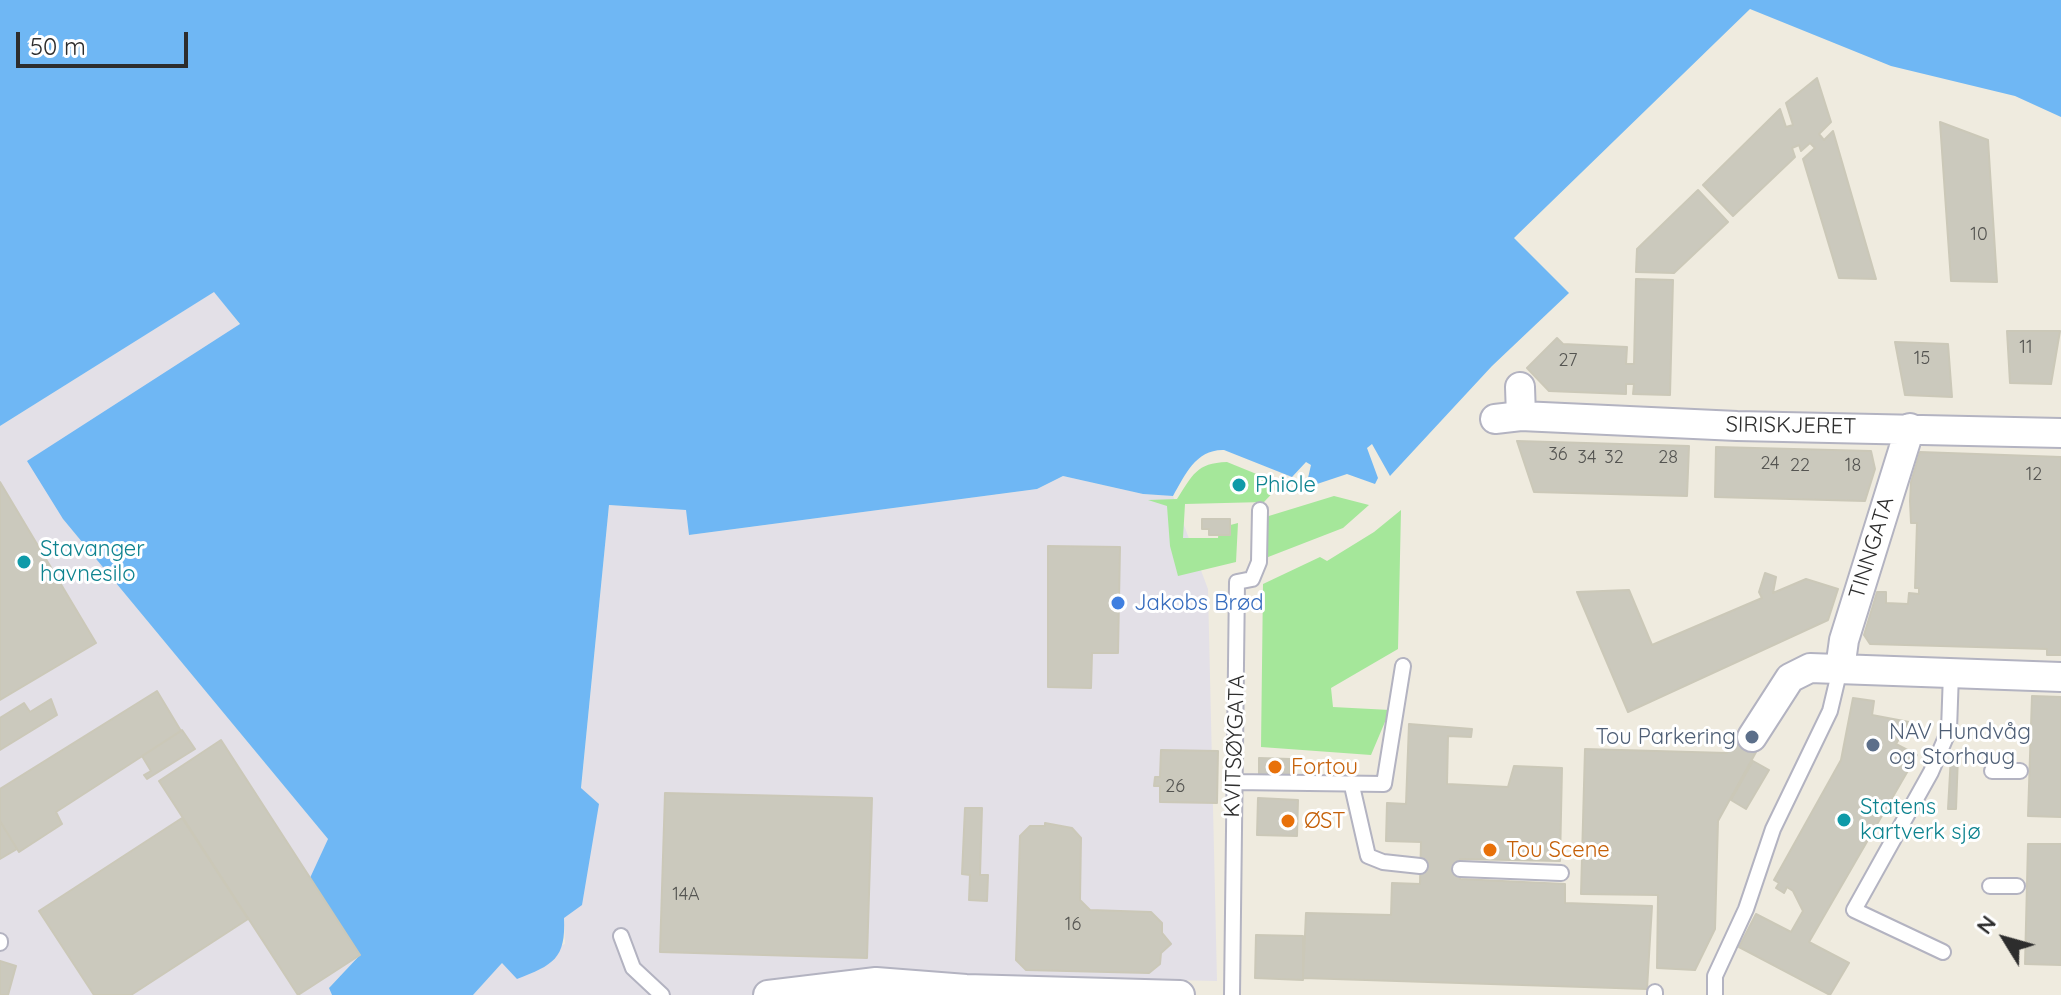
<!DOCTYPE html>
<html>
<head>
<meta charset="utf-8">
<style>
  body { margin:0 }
  #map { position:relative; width:2061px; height:995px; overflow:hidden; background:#efebdf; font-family:Quicksand,sans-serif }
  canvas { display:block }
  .north { position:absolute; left:1965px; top:899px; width:80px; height:80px; -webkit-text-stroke:6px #fff; paint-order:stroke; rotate:307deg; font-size:22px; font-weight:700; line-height:32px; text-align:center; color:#2d2d2d }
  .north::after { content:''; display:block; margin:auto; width:28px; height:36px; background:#2d2d2d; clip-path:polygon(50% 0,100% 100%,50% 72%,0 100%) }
  .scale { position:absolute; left:16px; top:32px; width:172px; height:36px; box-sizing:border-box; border:4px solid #2d2d2d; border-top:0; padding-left:10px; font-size:24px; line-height:28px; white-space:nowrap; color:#2d2d2d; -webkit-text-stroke:6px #fff; paint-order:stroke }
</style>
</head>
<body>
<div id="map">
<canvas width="2061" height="995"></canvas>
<div class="north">N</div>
<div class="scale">50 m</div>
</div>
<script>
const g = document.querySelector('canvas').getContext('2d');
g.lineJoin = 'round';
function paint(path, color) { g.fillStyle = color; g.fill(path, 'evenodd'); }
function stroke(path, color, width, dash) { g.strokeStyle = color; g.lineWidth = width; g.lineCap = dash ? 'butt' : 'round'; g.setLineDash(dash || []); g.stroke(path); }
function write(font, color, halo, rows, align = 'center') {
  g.font = font + ' Quicksand,sans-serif'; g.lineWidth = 6; g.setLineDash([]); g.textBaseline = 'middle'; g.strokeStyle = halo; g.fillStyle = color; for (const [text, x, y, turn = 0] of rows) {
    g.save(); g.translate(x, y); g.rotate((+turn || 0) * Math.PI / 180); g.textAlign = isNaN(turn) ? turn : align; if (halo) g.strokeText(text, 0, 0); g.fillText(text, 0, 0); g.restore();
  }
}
paint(new Path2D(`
  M215,291l25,34 -177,194 265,320 -17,40 49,76 -31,33 3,7h-332v-569z
  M1063,476l80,18 30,2 35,93 9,392 -237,-5 2,19h-509l29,-32 63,-19 -1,-26 17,-129 28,-284 78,5 2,25 348,-46z`), '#e3e0e7');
paint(new Path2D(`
  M1227,462l54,22 -17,18 -79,2 -2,34h35l1,-10 19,-5 -2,39 -58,14 -8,-30 -3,-40 -19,-6 29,-1c16,-24 19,-36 50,-37z
  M1334,496l35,9 -26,23 -80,31 -4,-40z
  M1401,510l-3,139 -67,39 2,19 57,3 -19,45 -110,-8 2,-163 57,-27 7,4 47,-29z`), '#a5e79a');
paint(new Path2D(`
  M0,0h2061v117l-46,-21 -124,-30 -141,-57 -236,229 55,55 -77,73 -102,110 -18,-32 -5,4 11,30 -3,6 -28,-10 -30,10 -9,-6 3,-13 -5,-3 -14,15 -68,-27c-28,-1 -39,25 -51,46l-30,-2 -80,-18 -26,13 -348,46 -3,-25 -77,-5 -28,283 18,16 -17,101 -18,13c2,41 -11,47 -47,61l-15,-16 -29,32h-141l-3,-7 31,-33 -50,-77 18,-39 -265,-320 -36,-58 213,-137 -26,-32 -214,134z`), '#6fb7f4');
const building = new Path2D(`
  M1817,78l14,44 -12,12 5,6 9,-9 43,148 -37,-1 -36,-119 12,-11 -5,-5 -9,8 -2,-6 -7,3 3,9 -62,59 -30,-31 77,-76 6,18 7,-2 -7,-22z
  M1940,122l48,18 9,142 -46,-1z
  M1698,190l30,32 -54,51 -38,-1 1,-23z
  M1636,279l37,1 -3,115 -37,-1 1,-10h-8v10l-77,-3 -22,-23 30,-30 6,6 64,3 -1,17h8z
  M2007,331h53l-9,53 -41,-1z
  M1895,342l53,2 4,53 -47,-2z
  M1517,441l172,5 -2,50 -153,-4z
  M1716,447l155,4 4,18 -10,32 -150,-4z
  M1920,452l141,5v198h-14v-6l-177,-5 -6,-9 13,-43h9v11l22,1 1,-11 10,1v-6h-4l2,-65h-6l-1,-22 1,-19z
  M0,482l96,161 -96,57z
  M1202,519h28v16h-21v-6h-7z
  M1048,546l72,1 -2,106h-26l-1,35 -43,-1z
  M1765,573l11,4 -3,16 33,-14 32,10 -10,31 -200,92 -51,-120 52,-2 23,55 110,-47 -3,-6z
  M157,691l24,40 -125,81 6,12 -43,28 -19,-31v-32z
  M2032,696l29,1v120l-33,-1z
  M1853,698l21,3 -2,14 37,7 -13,22 21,11 -108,187 40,21 -19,32 -91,-48 17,-33 35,18 12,-21 -10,-20 -6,-4 -3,6 -8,-5 3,-5 -5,-3 67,-120z
  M51,699l6,16 -57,35v-32l24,-15 6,9z
  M1409,724l63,5 -1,8 -23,-1 -1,48 61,3 6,-21 48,2 -2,93 -100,-2v20l105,5v19l87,3 -5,83 -344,-11 3,-65 85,2 1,-32 28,1 1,-42 -35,-1 1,-38 19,1z
  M182,730l13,19 -48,30 -3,-4 7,-4 -9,-15z
  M1739,731l22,12 -43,78 -3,108 -20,41 -38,-2 1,-73 -77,-1 4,-145 142,4z
  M221,740l139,215 -62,40 -139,-214z
  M1161,750l57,1 -1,52 -57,-1v-16h-6l1,-9h5z
  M1951,756h7l-2,53h-8z
  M1259,758l31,1v17l-31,-1z
  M1753,761l16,9 -23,39 -15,-9z
  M665,793l207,5 -5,160 -207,-6z
  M1258,798l40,2 -1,36 -40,-1z
  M965,808h17l-2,67h8l-1,26 -18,-1 1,-25 -8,-1z
  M182,818l66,101 -117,76h-37l-55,-84z
  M0,821l17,28 -17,10z
  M1045,823l27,5 9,10 -1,62 10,10 61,2 11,11v10l9,11 -10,9 -1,11 -11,9 -123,-3 -10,-10 4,-124 10,-10h15z
  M2028,844h33v121l-36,-1z
  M1256,935l47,1v44l-48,-2z
  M0,961l16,5 -8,29h-8z`);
paint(building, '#cbc9bd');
stroke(building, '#cbc8b8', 2);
const service = new Path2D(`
  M1992,771h28
  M1234,782l150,2 19,-118
  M1352,786l16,70 15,6 37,4
  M1460,869l101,4
  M1990,886h27
  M621,936l12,32 29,27
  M0,941v2
  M1943,952l-89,-42 77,-138 18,-42 2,-57
  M1232,995l5,-413 15,-3 7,-17 1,-52
  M1655,995v-3
  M1715,995v-19l31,-67 27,-80 57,-118 10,-42`);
const minor = new Path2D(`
  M1520,387l1,29
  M1495,419l26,-3 216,10 324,7
  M1840,669l4,-29 66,-212
  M1752,737l38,-59 20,-10 251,9
  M768,995l108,-13 90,7 214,6`);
stroke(service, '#b3b3c1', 18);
stroke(minor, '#b3b3c1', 32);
stroke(service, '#fff', 14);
stroke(minor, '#fff', 28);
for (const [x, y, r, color] of [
  [1239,485,8,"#0f9aa8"],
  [24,562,8,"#0f9aa8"],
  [1118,603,8,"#3f7fe0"],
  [1752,737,8,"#5c6f8a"],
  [1873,745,8,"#5c6f8a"],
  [1275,767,8,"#e8710a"],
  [1844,820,8,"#0f9aa8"],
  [1288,821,8,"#e8710a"],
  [1490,850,8,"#e8710a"]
]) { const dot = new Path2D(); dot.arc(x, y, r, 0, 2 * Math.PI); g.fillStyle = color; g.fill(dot); stroke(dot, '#fff', 3); }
write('18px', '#545451', null, [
  ["10",1979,235],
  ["11",2026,348],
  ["15",1922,359],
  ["27",1568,361],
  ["36",1558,455],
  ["34",1587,458],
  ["32",1614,458],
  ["28",1668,458],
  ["24",1770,464],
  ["22",1800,466],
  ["18",1853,466],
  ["12",2034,475],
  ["26",1175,787],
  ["14A",686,895],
  ["16",1073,925]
]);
write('22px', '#2d2d2d', '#fff', [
  ["SIRISKJERET",1791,426,1],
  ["TINNGATA",1872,548,-73],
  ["KVITSØYGATA",1235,746,-88]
]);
write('22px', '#0d838f', '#fff', [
  ["Phiole",1255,485],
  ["Stavanger",40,549],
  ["havnesilo",40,574],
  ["Statens",1860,807],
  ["kartverk sjø",1860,832]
], 'left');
write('22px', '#366cbe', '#fff', [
  ["Jakobs Brød",1134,603]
], 'left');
write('22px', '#4e5e75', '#fff', [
  ["NAV Hundvåg",1889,732],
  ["og Storhaug",1889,757],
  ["Tou Parkering",1736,737,"right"]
], 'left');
write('22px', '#c56008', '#fff', [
  ["Fortou",1291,767],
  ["ØST",1304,821],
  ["Tou Scene",1506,850]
], 'left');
</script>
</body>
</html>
